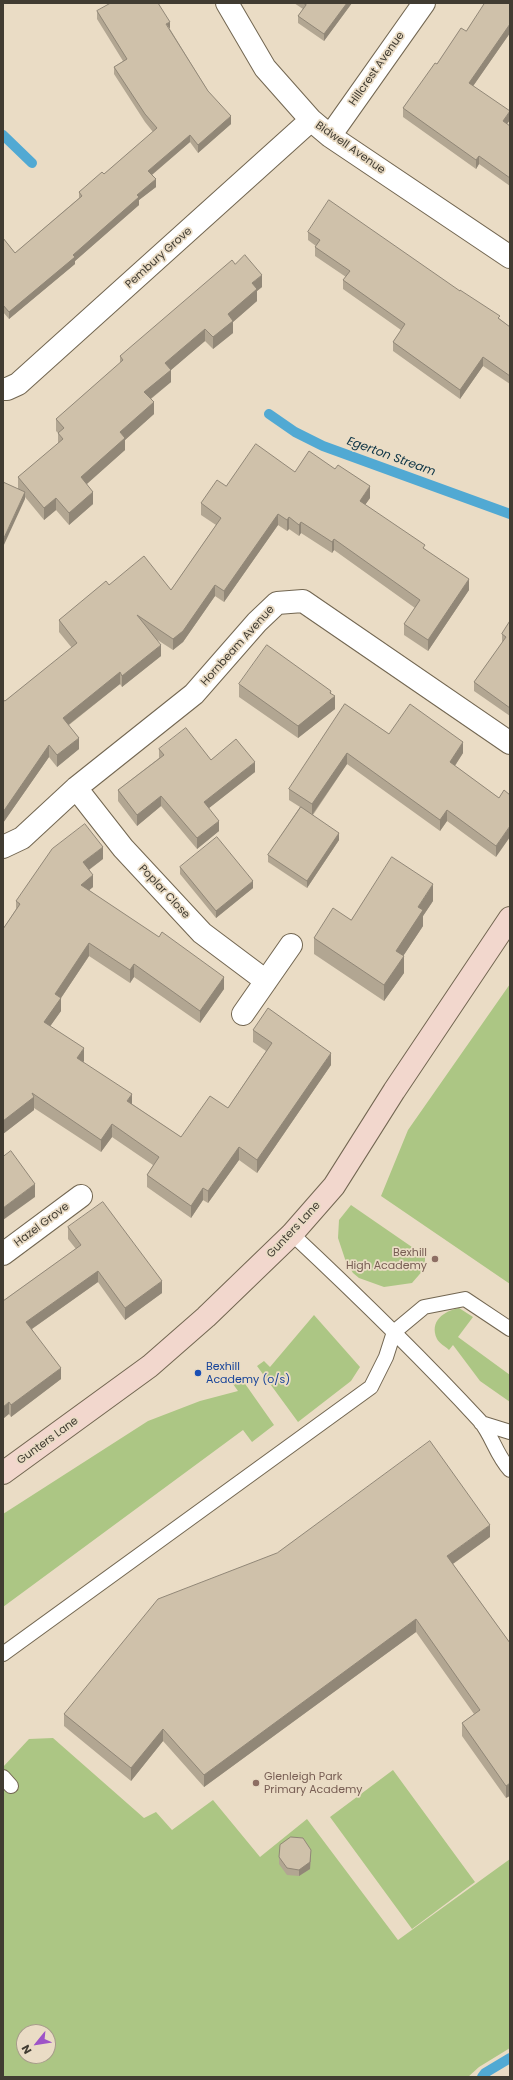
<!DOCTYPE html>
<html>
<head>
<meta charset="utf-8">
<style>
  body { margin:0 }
  #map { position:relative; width:513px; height:2080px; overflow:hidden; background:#eadcc5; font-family:Poppins,sans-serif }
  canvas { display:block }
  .frame { position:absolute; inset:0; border:4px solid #413c32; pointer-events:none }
  .north { position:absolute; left:16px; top:2024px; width:40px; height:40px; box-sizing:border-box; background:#eadcc5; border:1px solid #a69c8a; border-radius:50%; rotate:240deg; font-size:11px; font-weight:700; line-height:16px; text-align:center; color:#413c32 }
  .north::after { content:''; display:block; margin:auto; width:14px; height:18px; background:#9e54c7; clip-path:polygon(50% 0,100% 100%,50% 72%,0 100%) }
</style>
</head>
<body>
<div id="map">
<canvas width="513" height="2080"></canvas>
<div class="frame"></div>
<div class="north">N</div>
</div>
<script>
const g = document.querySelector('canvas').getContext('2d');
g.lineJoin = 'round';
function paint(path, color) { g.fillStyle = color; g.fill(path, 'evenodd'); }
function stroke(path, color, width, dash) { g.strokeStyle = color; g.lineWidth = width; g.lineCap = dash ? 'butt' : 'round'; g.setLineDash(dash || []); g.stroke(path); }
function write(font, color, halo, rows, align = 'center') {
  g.font = font + ' Poppins,sans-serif'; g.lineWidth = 3.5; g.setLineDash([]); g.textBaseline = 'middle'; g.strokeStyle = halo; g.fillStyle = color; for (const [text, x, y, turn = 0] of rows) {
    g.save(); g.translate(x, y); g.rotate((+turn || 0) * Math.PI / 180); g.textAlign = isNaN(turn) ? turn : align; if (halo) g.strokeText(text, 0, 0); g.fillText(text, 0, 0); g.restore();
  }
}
paint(new Path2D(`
  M510,984v300l-129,-88 27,-66z
  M351,1205l74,51v12l-13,15 -28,4 -25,-9 -6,-5 -7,-11 -8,-24 1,-18z
  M459,1308l14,9 -15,20 52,38v27l-30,-21 -27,-36 -4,5c-3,-3 -10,-7 -12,-11 -8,-18 7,-28 22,-31z
  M314,1315l46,52 -9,14 -53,41 -41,-56 7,-5 6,6z
  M241,1378l33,47 -22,17 -9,-12 -240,177v-93l145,-93 52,-20 38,-10 -5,-7z
  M53,1738l91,80 12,-6 16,18 41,-30 47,57 47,-38 91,121 112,-81v189l-31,19 -11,10h-465v-310l26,-28zM24,2032h24v24h-24z
  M393,1770l82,112 -63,47 -82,-112z`), '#acc684');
stroke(new Path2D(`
  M3,135l29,28
  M269,414l26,18 28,14 187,68
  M482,2077l3,-4 25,-15`), '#51a9d3', 10);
const lane = new Path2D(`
  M292,1234c64,60 128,122 188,187 12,14 16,34 30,49
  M481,1423l29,9
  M3,1654l368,-267 15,-30 8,-25 30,-25 41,-8 45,30
  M3,1777l8,9`);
const street = new Path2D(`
  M227,3l38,65 46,52 19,16 180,121
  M330,136l94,-133
  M3,389h4l11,-5 293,-264
  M76,788l47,60 79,85 64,48
  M3,847l19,-9 54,-50 118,-94 63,-72 20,-19 26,-2 207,142
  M243,1014l48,-69
  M3,1254l78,-58`);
const secondary = new Path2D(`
  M3,1473l147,-107 56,-49 86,-83 42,-48 60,-95 116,-173`);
stroke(lane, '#726651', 16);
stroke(street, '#726651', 24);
stroke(secondary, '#726651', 24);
stroke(lane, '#fff', 14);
stroke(street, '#fff', 22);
stroke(secondary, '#f2d7cd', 22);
paint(new Path2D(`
  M294,3h58l-28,38 -26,-18v-7l5,-7z
  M510,3v30l-37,53 37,34 -3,4 3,2v60l-31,-22 -3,5 -73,-52v-9l34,-44 29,-33z
  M97,11l73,18 38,62 23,33 -33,29 -8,-11 -38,33 4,12 -17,13v5l-64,56v3l-66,55 -6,-7v-74l12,15 64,-55v-6l25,-18 49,-42 -8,-10 -31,-48v-7l9,-6 -26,-42z
  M308,232l192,87 10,8v57l-27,-18 -23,33 -67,-48v-9l8,-12 -58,-41v-9l3,-3 -31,-21v-9l1,-1 -8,-6z
  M235,264l27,23 -5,4v10l-24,21v11l-20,16 -8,-8 -34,29v12l-20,17 3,15 -29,26v10l-38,34 6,20 -24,21 -13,-15 -12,10 -19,-23v2l-7,-10v-12l40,-33v-11l-2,-2v-12l64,-56v-7z
  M295,472l75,26 -5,7 60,44 44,41 -41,61 -24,-16v-11l11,-16 -81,-58 -2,3 -31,-20 -2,3 -10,-7 -2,2 -9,-6 -54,77 -9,-6 -32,46 -10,8 -17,-11 5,17 -39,31 -2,-3 -51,41 10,24 -22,18 -8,-10 -46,66v-123l2,1 67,-53 -13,-16v-12l50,-35 62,5 45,-65 -15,-10v-12l25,-17z
  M510,621v95l-36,-25v-9l28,-39v-9z
  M239,684l92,10 4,15 -37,29 -59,-41z
  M345,704l44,30 74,19 -8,13 44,32 -3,59 -49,-36 -7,10 -93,-67 -34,51 26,25 -32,48 -39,-26v-7l32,-48 -11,-7v-11z
  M159,749l52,11 44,12 -46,36 10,23 -22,18 -36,-43 -24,20 -19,-25v-11l41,-32z
  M103,859l-14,11 4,17 -4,3 135,99 -24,34 -66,-46 -4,6 -41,-27 -28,42v13l-11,15 34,35 -1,1 49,42 49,33 47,-29 38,-57 -13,-9v-12l78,35 -74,108 -18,-13 -31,43 -5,-3 -12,18 -44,-31v-12l6,-10 -41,-28 -11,15 -67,-44v2l-31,24v-205l13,-20v-8z
  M180,867l73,21 -37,30 -36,-44z
  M433,901l-10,15v10l-20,30 1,17 -20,28 -70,-47v-16l37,-18z
  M68,1227l94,66 -37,27 -27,-38 -66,47 29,50 -50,38 -2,-3 -6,-113 73,-52 -8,-10z
  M490,1537l-37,27 57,79 -4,155 -44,-62v-13l12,-9 -58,-82 -212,155 -41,-46 -32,40 -67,-55v-12z
  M311,1856l-1,13 -11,7 -12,-1 -8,-11v-7z`), '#b2a692');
paint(new Path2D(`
  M347,3h5l-28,38v-7z
  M170,22v7l-4,-5z
  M510,24v9l-41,59v-9z
  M510,111v9l-7,9v-8z
  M231,116v8l-33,29v-8z
  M190,135v7l-42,36v-7z
  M479,156v8l-3,5v-9z
  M156,179v8l-17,13v5l-64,56v3l-66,55v-7l64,-57 64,-60z
  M262,275v12l-5,4v10l-24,21v11l-20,16v-12l15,-23 24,-31z
  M205,329v12l-34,29v12l-27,22v-12l21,-29z
  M483,357v9l-23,33v-9z
  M154,402v12l-29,26v10l-44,39v-12l39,-45z
  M370,486v12l-10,14v-11z
  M25,492v7l-22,48v-7z
  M93,492v12l-24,21v-12z
  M56,498v12l-12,10v-12z
  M278,514v11l-54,77v-11z
  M289,517v12l-2,2v-11z
  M301,522v11l-2,3v-11z
  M334,539v11l-2,3v-11z
  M469,579v11l-41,61v-11z
  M215,585v11l-32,46 -10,8v-11z
  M161,645v11l-39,31v-11z
  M120,672v12l-57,45v-11z
  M331,691v8l4,-3v13l-37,29v-12z
  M79,738v11l-22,18v-12z
  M463,742v11l-13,20v-11z
  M49,745v12l-46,66v-11z
  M347,753v11l-35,51v-11z
  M255,762v10l-51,40v-10z
  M161,796v10l-24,20v-11z
  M447,810v11l-7,10v-11z
  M219,821v10l-22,18v-11z
  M510,826v11l-14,20v-11z
  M339,833v7l-32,48v-7z
  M103,847v12l-20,15v-12z
  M93,875v12l-12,10v-12z
  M253,881v7l-37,30v-7z
  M433,884v17l-10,15v10l-27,41v-16l22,-44z
  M89,943v13l-28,42v13l-17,24v-13l11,-28z
  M404,956v17l-20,28v-16z
  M134,964v13l-4,6v-13z
  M224,977v12l-24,34v-12z
  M84,1048v13l-7,9v-12z
  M331,1053v12l-74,108v-13z
  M132,1094v13l-5,-6z
  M34,1097v13l-31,24v-13z
  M112,1124v13l-11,15v-12z
  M239,1147v13l-31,43v-12z
  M35,1184v13l-32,23v-12z
  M203,1188v12l-12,18v-12z
  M98,1271v11l-72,51v-11z
  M162,1281v12l-37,27v-12z
  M61,1368v11l-50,38v-12z
  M9,1402v12l-6,5v-12z
  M490,1525v12l-43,31v-12z
  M416,1619v13l-212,155v-12z
  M163,1729v12l-32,40v-13z
  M510,1783v13l-4,2v-12z
  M311,1850l-1,19 -11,7v-6z`), '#918777');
const building = new Path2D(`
  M111,3h47l12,19 -4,2 42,67 23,25 -33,29 -8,-10 -42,36 8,8 -19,16 2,2 -66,58 2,2 -66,55 -6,-7v-67l12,15 67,-57 -3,-4 23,-20 2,2 53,-46 -12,-14 -31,-47 13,-8 -30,-48z
  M303,3h44l-23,31 -26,-18 8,-11z
  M485,3h25v21l-41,59 41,28 -7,10 7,5v52l-31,-22 -3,4 -73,-52 32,-45 2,1 24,-36 5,3z
  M329,200l131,91v-1l40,26 -2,2 12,9v49l-27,-19 -23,33 -67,-48 12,-18 -62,-44 7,-9 -35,-24 5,-7 -12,-8z
  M245,255l17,20 -10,8 5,6 -29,25 5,7 -20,16 -8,-8 -40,34 6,7 -27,22 10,10 -34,30 5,6 -44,39 12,15 -24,21 -13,-15 -12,10 -26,-31 45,-38 -5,-6 6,-5 -8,-9 67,-59 -3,-4 112,-96 3,4z
  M256,444l39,28 14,-21 26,18 3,-4 32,21 -10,15 65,44 -2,3 46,31 -41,61 -24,-16 16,-24 -86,-61 -2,3 -31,-20 -2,3 -10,-8 -2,3 -9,-6 -54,77 -9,-6 -32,46 -10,8 -36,-24 24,30 -39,31 -2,-4 -57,46 16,20 -22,17 -8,-10 -46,67v-112l2,1 72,-58 -18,-23 47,-39 3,4 35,-29 27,34 50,-72 -20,-15 16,-23 9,6z
  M3,482l22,10 -22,48z
  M510,621v87l-36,-26 32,-45 -4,-3z
  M267,645l64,46 -1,2 5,3 -37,30 -59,-42z
  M345,704l44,30 21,-30 53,38 -13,20 49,36 5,-8 6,5v31l-14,20 -49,-36 -7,10 -93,-67 -35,51 -23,-15z
  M186,728l25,32 25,-21 19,23 -51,40 15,19 -22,17 -36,-42 -24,19 -19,-25 46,-35 -5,-6z
  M301,807l38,26 -32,48 -39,-26z
  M85,824l18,23 -20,15 10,13 -12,10 78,52 3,-5 62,45 -24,34 -66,-47 -4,6 -41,-27 -34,51 6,4 -17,24 40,26 -7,10 55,36 -5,7 54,36 29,-41 18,12 44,-65 -19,-13 15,-22 63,45 -74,107 -18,-13 -31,44 -5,-3 -12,18 -44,-31 12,-18 -47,-33 -11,16 -69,-47 2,4 -31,24v-192l17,-25 -4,-3 36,-52z
  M217,837l36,44 -37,30 -36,-44z
  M392,857l41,27 -15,23 5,3 -27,41 8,5 -20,29 -70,-47 19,-30 18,12z
  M11,1151l24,33 -32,24v-51z
  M103,1202l59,79 -37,27 -27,-37 -72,51 35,46 -50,37 -2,-3 -6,5v-106l78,-56 -13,-18z
  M430,1441l60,84 -43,31 63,87v140l-4,3 -44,-63 18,-13 -64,-91 -212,156 -41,-46 -32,39 -67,-54 94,-115 119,-46z
  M291,1837l12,1 8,12 -1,12 -11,8 -12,-2 -8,-11 1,-12z`);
paint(building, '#cfc1aa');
stroke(building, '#918777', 1);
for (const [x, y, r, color] of [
  [435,1259,4,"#8d6e63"],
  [198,1373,4,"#1a4fb4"],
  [256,1783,4,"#8d6e63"]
]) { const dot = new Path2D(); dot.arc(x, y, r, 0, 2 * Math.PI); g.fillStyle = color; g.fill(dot); stroke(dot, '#eadcc5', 1.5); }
write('11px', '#413c32', '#eadcc5', [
  ["Hillcrest Avenue",377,69,-55],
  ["Bidwell Avenue",350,148,35],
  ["Pembury Grove",159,258,-42],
  ["Hornbeam Avenue",238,646,-48],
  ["Poplar Close",164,892,47],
  ["Hazel Grove",42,1225,-37],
  ["Gunters Lane",294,1230,-47],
  ["Gunters Lane",48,1441,-36]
]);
write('11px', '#785e54', '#eadcc5', [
  ["Bexhill",427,1253],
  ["High Academy",427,1266],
  ["Glenleigh Park",264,1777,"left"],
  ["Primary Academy",264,1790,"left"]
], 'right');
write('11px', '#164399', '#eadcc5', [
  ["Bexhill",206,1367],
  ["Academy (o/s)",206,1380]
], 'left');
write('italic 12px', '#0b3345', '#eadcc5', [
  ["Egerton Stream",391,457,20]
]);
</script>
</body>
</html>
